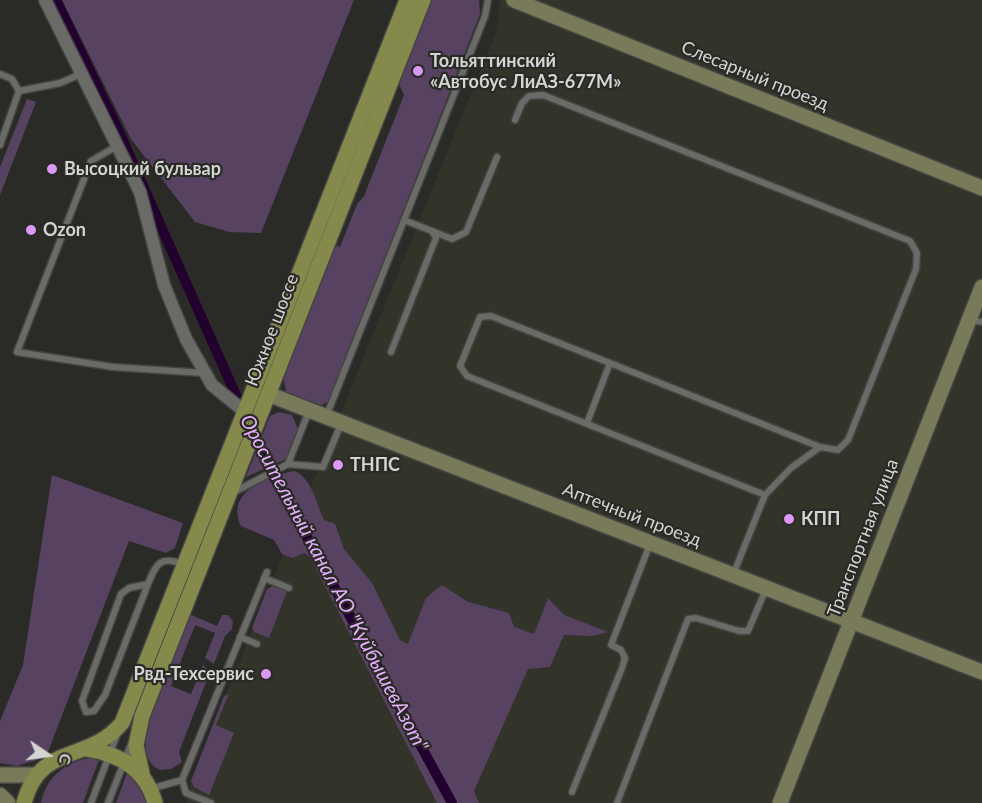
<!DOCTYPE html>
<html>
<head>
<meta charset="utf-8">
<style>
  body { margin:0 }
  #map { position:relative; width:982px; height:803px; overflow:hidden; background:#2a2a27; font-family:Lato,sans-serif }
  canvas { display:block }
  .north { position:absolute; left:18px; top:725px; width:60px; height:60px; -webkit-text-stroke:4px #2a2a27; paint-order:stroke; rotate:103deg; font-size:16px; font-weight:700; line-height:24px; text-align:center; color:#d4d5d2 }
  .north::after { content:''; display:block; margin:auto; width:21px; height:27px; background:#d4d5d2; clip-path:polygon(50% 0,100% 100%,50% 72%,0 100%) }
</style>
</head>
<body>
<div id="map">
<canvas width="982" height="803"></canvas>
<div class="north">С</div>
</div>
<script>
const g = document.querySelector('canvas').getContext('2d');
g.lineJoin = 'round';
function paint(path, color) { g.fillStyle = color; g.fill(path, 'evenodd'); }
function stroke(path, color, width, dash) { g.strokeStyle = color; g.lineWidth = width; g.lineCap = dash ? 'butt' : 'round'; g.setLineDash(dash || []); g.stroke(path); }
function write(font, color, halo, rows, align = 'center') {
  g.font = font + ' Lato,sans-serif'; g.lineWidth = 4.5; g.setLineDash([]); g.textBaseline = 'middle'; g.strokeStyle = halo; g.fillStyle = color; for (const [text, x, y, turn = 0] of rows) {
    g.save(); g.translate(x, y); g.rotate((+turn || 0) * Math.PI / 180); g.textAlign = isNaN(turn) ? turn : align; if (halo) g.strokeText(text, 0, 0); g.fillText(text, 0, 0); g.restore();
  }
}
paint(new Path2D(`
  M500,0h482v803h-795l4,-22 306,-751z`), '#32342a');
paint(new Path2D(`
  M62,0h292l-93,233 -32,-1 -34,-10 -64,-83z
  M430,0h49l1,14 -151,387 -11,6 -31,-12 -4,-18 52,-132 5,2 17,-43 7,-8 40,-101 -5,-11 2,-10z
  M27,99l9,3 -36,93v-28z
  M279,412l13,3 6,14 -12,30 -40,18 24,-61z
  M294,471c17,5 23,34 30,49l11,4 9,25 28,34 28,57 8,4 18,-46 16,-13 26,17 41,11 5,14 20,7 14,-36 16,17 44,17 -16,4 -28,-1 -14,32 -22,2 -54,122 5,12h-42l-127,-246 -6,-4 -11,5 -11,-4 -8,-14 -33,-14c-16,-34 26,-50 53,-55z
  M52,475l131,48 -8,25 -9,5 -37,-12 -83,216 -29,9 -17,-3v-42l23,-56z
  M274,586l13,5 -18,47 -15,-6 -2,-4 15,-39z
  M189,614l28,12 5,-11h6l5,6 -1,8 -7,7 -11,28 -9,-6 10,-25 -20,-8 -24,61 20,8 12,-29 7,7 -31,80 3,10 -11,7 -11,1c-18,-8 -15,-30 -12,-46z
  M229,694l-13,31 18,8 -25,62 -15,-8 -3,-6 33,-85z
  M100,757l-17,46h-42c6,-30 30,-45 59,-46z
  M127,773l13,13 7,17h-31z`), '#584261');
stroke(new Path2D(`
  M56,0l64,134 123,277
  M252,431l15,33 185,339`), '#22012e', 10);
const lane = new Path2D(`
  M0,74l12,5 7,12 -19,54
  M19,91l41,-8 21,-9
  M515,120l7,-17 7,-7 14,-1 367,146 7,12 -1,16 -68,171 -10,10 -18,-3
  M117,146l-26,15 -74,191 96,15 91,6
  M432,231l20,8 14,-7 31,-75
  M970,320l12,2
  M391,352l45,-114 -4,-7 -28,-11
  M610,363l210,84 -29,21 -26,27 -32,80
  M326,417l159,-401 3,-16
  M587,423l23,-60 -119,-47 -11,1 -20,49 7,10 298,119
  M288,464l21,-53
  M232,493l56,-29 35,3 18,-43
  M264,578l25,10
  M148,584l-19,4 -8,6 -39,107 4,11 8,-1 11,-16 43,-111c8,-21 13,-29 36,-19
  M240,637l17,7
  M182,780l4,13 25,10
  M150,789l32,-9 85,-208
  M572,792l50,-124 3,-10 -4,-8 -10,-5 39,-101
  M91,803l27,-71
  M108,803l24,-61
  M617,803l71,-184 8,-1 43,13h9l18,-42`);
const street = new Path2D(`
  M45,0l95,192 24,93 22,54 26,46 33,27`);
const secondary = new Path2D(`
  M514,0l468,188
  M268,394l714,278
  M0,775h35
  M0,795l8,8
  M780,803l202,-516`);
const primary = new Path2D(`
  M87,749c33,5 59,20 68,54
  M143,778l-7,-33 6,-29 281,-716
  M24,803c16,-61 63,-39 98,-80l285,-723`);
stroke(lane, '#444542', 9);
stroke(street, '#444542', 15);
stroke(secondary, '#444542', 18);
stroke(primary, '#444542', 18);
stroke(lane, '#6a6a66', 6);
stroke(street, '#6a6a66', 12);
stroke(secondary, '#787a59', 15);
stroke(primary, '#858a4c', 15);
for (const [x, y, r, color] of [
  [418,71,6,"#db99f5"],
  [52,169,6,"#db99f5"],
  [31,230,6,"#db99f5"],
  [338,465,6,"#db99f5"],
  [789,519,6,"#db99f5"],
  [266,674,6,"#db99f5"]
]) { const dot = new Path2D(); dot.arc(x, y, r, 0, 2 * Math.PI); g.fillStyle = color; g.fill(dot); stroke(dot, '#2a2a27', 2); }
write('bold 18px', '#d4d5d2', '#2a2a27', [
  ["Тольяттинский",430,61],
  ["«Автобус ЛиАЗ-677М»",430,82],
  ["Высоцкий бульвар",64,169],
  ["Ozon",43,230],
  ["ТНПС",350,465],
  ["КПП",801,519],
  ["Рвд-Техсервис",254,674,"right"]
], 'left');
write('18px', '#d4d5d2', '#2a2a27', [
  ["Слесарный проезд",755,76,22],
  ["Южное шоссе",272,330,-69],
  ["Аптечный проезд",632,515,21],
  ["Транспортная улица",863,538,-69]
]);
write('italic 20px', '#e7affc', '#2a2a27', [
  ["Оросительный канал АО \"КуйбышевАзот\"",334,583,62]
]);
</script>
</body>
</html>
